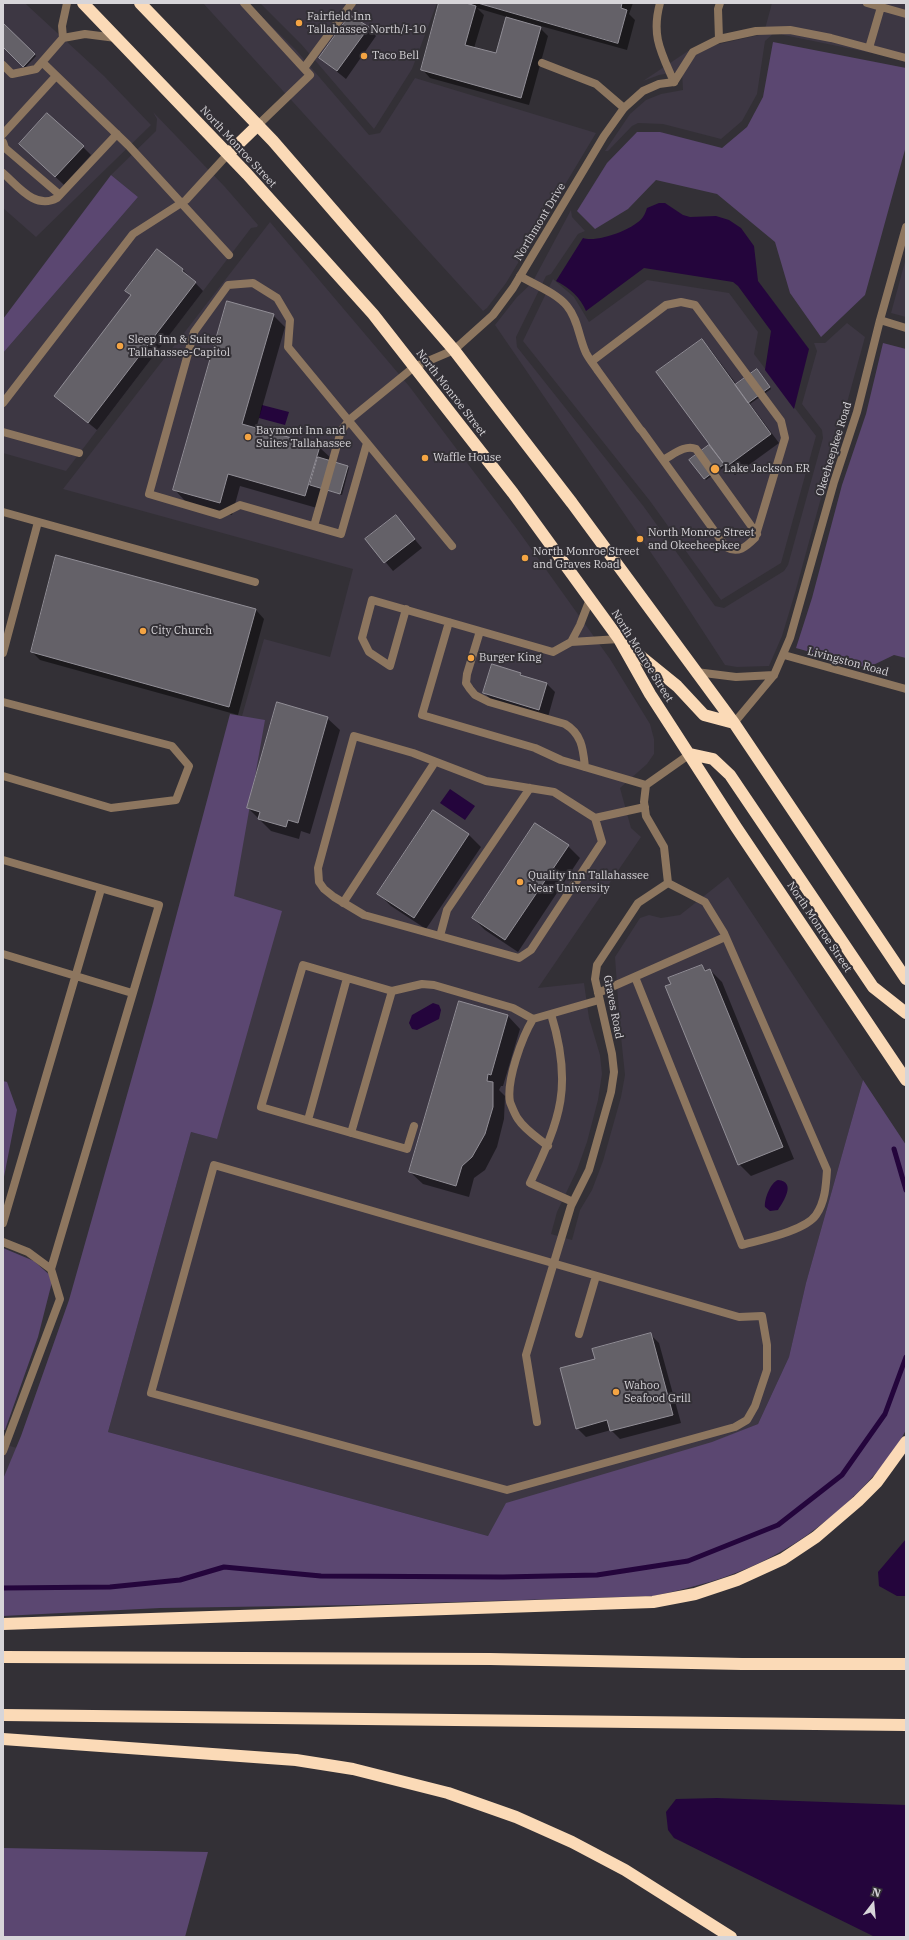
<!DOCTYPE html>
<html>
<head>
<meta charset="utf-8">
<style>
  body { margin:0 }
  #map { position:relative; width:909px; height:1940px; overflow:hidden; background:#333036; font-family:"IBM Plex Serif",serif }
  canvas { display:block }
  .frame { position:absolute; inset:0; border:4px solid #d7d5d9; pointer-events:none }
  .north { position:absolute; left:853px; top:1884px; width:40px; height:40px; -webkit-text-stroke:3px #333036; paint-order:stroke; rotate:16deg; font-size:11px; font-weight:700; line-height:16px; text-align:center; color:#d7d5d9 }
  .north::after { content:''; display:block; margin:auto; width:14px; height:18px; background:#d7d5d9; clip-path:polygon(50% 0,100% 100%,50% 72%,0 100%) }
</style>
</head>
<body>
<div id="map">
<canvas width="909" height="1940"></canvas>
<div class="frame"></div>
<div class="north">N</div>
</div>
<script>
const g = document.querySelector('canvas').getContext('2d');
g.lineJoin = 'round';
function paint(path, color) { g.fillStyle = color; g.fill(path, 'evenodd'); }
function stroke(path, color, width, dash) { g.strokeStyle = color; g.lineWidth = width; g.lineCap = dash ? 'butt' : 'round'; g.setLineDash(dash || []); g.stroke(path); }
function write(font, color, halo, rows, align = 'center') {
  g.font = font + ' "IBM Plex Serif",serif'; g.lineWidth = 4; g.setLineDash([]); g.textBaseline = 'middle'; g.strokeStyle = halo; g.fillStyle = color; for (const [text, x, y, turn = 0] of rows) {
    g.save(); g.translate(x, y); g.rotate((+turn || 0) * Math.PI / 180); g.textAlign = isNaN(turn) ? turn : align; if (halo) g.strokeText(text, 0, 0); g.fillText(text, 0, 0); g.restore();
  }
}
paint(new Path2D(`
  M3,3h22l3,3 76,70 47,49 -115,112 -33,-29z
  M203,3h45l48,47 73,85 11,-2 35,-55 181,55 -90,150 -19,25 -4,3z
  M260,3h177l-25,66 -38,60 -73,-85z
  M772,3h134v57l-132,-27 -9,8 -8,53 -15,27 -21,18 -58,-15 -25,-1 -6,3 -24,25h-3l25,-37 16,-14 15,-6 22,-4 -1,-19 -23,4 -16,6 45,-30 71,-16 6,-6z
  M153,112l72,75 33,38 -1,2 -6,1 -185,243 -63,-18v-100l135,-156 -27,-22 45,-44 1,-12z
  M571,210l1,7 13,14 -7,3 -27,40 -5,2 -30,61 1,10 127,160 71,99 9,2 60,-37 4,-6 35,-127 -1,-8 -20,-26 15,-53 -3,-8h11l22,-20 18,14 -70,256 -13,43 -13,30 -32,1 -12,-2 -56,-86 -174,-254 22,-28 15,-14z
  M270,222l139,164 108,143 93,130 40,65 4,15v15l-7,10 -27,24 11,40 10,9 -103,151 46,-5 5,35 11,37 2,19 -4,26 -11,42 -10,28 -20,42 -6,22 21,6 8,-30 12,-20 11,-29 18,-64 4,-22 -5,-48 -5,-70 25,-39 9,-3 12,3 19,-3 48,-38 135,203 -57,203 -17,74 -31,67 -270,112 -380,-104 83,-300 26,7 -23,-255 70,-245 66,18 23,-88 -290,-80z
  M906,258v59l-15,-4z
  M553,279l21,18 15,25 58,-42 82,13 29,39 -4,22 62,82 -35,127 -60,37 -71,-99 -127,-160z
  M3,1444l14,4 -14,31z`), '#3d3743');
paint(new Path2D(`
  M773,42l133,26v78l-41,149 -44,42 -31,-44 -15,-51 -58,-48 -61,-14 -28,29 -33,20 -18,-18 30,-48 30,-31h23l62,16 25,-21 16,-30z
  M111,175l27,22 -135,156v-34z
  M883,343l23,6v309l-12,-3 -27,13 -71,-20 16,-50 30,-113 24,-71z
  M230,714l35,6 -31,176 48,15 -65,228 -26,-7 -83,300 380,104 18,-33 206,-61 46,-18 31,-67 17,-74 57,-203 43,65v285c-13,25 -32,47 -53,67 -62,59 -117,82 -200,99l-295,9 -198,3 -157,8v-137l18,-43 48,-136 84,-297z
  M3,1081l4,1 10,28 -14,72z
  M3,1248l31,13 19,17 -15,59 -33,93h-2z
  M3,1848l205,4 -23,85h-182z`), '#5b4771');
paint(new Path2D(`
  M659,203h6l18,12 7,2 26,-1 13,4 12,8 13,18 4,35 51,68 -15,60 -29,-39 6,-39 -33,-45 -5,-4 -89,-14 -58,43c-6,-14 -16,-23 -30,-30l27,-43c14,5 52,-9 60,-21 2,-3 3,-6 4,-9z
  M262,405l27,7 -4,13 -26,-7z
  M450,789l25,17 -10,14 -25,-17z
  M433,1003l6,2 2,5 -2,9 -22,11 -5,-1 -3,-6 3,-8z
  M778,1180c19,2 5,22 0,30l-8,1 -5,-4c-1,-8 6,-25 13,-27z
  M906,1539v57h-9l-18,-10 -1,-14z
  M717,1798l189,7v132h-31l-201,-99 -6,-8 -2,-18 10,-13z`), '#24053c');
paint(new Path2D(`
  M440,3l28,1 -2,-1h167l-4,11 6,6 -8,30 -90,-25 11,11 -19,69 -99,-27 -8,-9zM477,8l30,9 -11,37 -22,-6 10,-33z
  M3,24l33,32 -11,12 -22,-22z
  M368,28l8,8 -30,43 -26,-21z
  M83,147l8,8 -27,30 -35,-33z
  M157,250l26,20 20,21 -106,139 -42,-34 76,-100 -5,-5z
  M273,315l12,12 -29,102 63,18 13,12 -1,3 17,5 1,1 -7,27 -19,-6 -6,19 -77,-22 -8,29 -46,-13 -12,-13z
  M702,340l8,9 27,36 22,-13 12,17 -21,15 29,39 -44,32 -9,-9 -20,14 -16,-20 21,-15z
  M396,517l26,31 -29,23 -26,-31z
  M256,610l8,9 -26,96 -198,-55 -8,-8z
  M520,673l4,5 23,6 8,8 -7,25 -55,-16 -9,-8z
  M327,718l13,12 -30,104 -9,-3 -2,8 -28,-8 -23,-23z
  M469,835l12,12 -55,82 -35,-23 -13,-13z
  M568,846l12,12 -62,94 -33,-22 -12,-12z
  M702,966l5,5 3,-1 12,12 72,177 -43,17 -12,-12 -67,-180z
  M508,1016l12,13 -17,57h-2l-2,4 6,6 -1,23 -7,28 -12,23 -11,8 -5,19 -46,-13 -13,-12z
  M650,1334l9,9 22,80 -61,16 -9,-9 -25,7 -9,-9 19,-68z`), '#0007');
stroke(new Path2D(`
  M894,1149l12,41
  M3,1588l107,-1 70,-7 44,-13 97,9 182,1 94,-2 91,-14 90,-36 64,-50 43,-61 21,-57`), '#24053c', 5);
const building = new Path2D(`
  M439,3h27l10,3 -11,39 31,8 10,-36 35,10 -20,71 -100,-28z
  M478,3h144l-1,5 6,2 -9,33z
  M350,15l19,12 -32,44 -18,-13z
  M3,23l32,31 -12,13 -20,-20z
  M47,113l37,33 -29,31 -36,-33z
  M157,249l26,20 -1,2 14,11 -108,141 -34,-27 77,-101 -6,-4z
  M227,301l47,13 -32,110 78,22 -15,50 -77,-22 -8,29 -47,-13z
  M702,339l69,95 -45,33 -70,-95z
  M757,369l13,18 -22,16 -13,-18z
  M709,445l15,19 -20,15 -15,-19z
  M318,457l30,9 -8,28 -30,-9z
  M396,515l19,24 -31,24 -19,-24z
  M56,555l200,54 -27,98 -198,-55z
  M492,664l29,9 -1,2 27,8 -8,27 -56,-17z
  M277,702l51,15 -30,106 -10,-3 -2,7 -28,-8 2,-7 -13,-4z
  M433,810l36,24 -55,84 -37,-24z
  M535,823l34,22 -64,95 -33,-22z
  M702,965l3,6 5,-2 73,178 -45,18 -73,-179 6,-2 -3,-6z
  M459,1001l49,14 -17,60 -3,-1 -1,7 6,1v25l-8,27 -13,23 -10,9 -6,20 -47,-14z
  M651,1333l22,82 -63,16 -3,-11 -31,9 -16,-61 35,-9 -3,-10z`);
paint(building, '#646168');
stroke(building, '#918e96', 1);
stroke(new Path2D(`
  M67,3l-5,23 1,12 22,-4 31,4
  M244,3l66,72 -52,50
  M660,3c-9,33 1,49 14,79
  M867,3l39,11
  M719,39l-1,-30 2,-6
  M869,48l12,-41
  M42,62l86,83 101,110
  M542,63l54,21 28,24
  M3,65l9,9 24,-5 27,-31
  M304,68l48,-65
  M674,82l19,-30 26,-13 37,-8 34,-1 41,8 75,20
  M3,134l53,-58
  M3,142l2,6 55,47
  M3,173c15,13 32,37 54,25l60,-64
  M520,276c15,9 36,17 47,30 11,13 12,32 19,47 3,6 8,12 12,18l42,58 2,2 84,116c12,7 20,0 29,-9l30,-100 -4,-17 -86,-116 -14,-3 -15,3 -74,56
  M3,403l130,-169 53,-34 42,-46
  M3,432l76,21
  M367,443l-26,91 -101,-29 -20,10 -71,-21 45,-162 34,-47 25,-2 24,15 13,22 -2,27 164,199
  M663,460c10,-5 22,-16 33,-11l61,85
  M3,512l252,70
  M314,526l27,-95 8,-11 65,-53
  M406,609l-16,57 -21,-14 -7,-14 10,-38 181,52 18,-10 48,-3
  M449,622l-27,93 113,33 26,12 85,25
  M480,631l-13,43 -1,9 4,6 5,6 14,7 76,22c17,10 18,25 20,43
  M571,642l9,-17 10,-26
  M3,653l35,-131
  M3,702l169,44 17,20 -13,34 -65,8 -108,-32
  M354,736l59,17 73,28 68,11 41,26 7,24 -71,108 -12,8 -155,-43 -30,-18 -10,-8 -5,-7 -1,-14z
  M595,818l50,-11
  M3,860l156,45 -108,364
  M343,903l92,-141
  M440,936l7,-26 83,-122
  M3,954l129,39
  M635,977l107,268c18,-5 63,-14 74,-30 9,-13 10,-29 11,-45l-103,-237 -19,-31 -37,-19
  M598,993l127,-56
  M551,1014c22,71 10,104 -21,169l43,19
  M533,1019c-11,18 -27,62 -23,83 2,5 5,13 8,17 7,11 20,19 30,27
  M308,1120l39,-142
  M414,1126l-7,23 -146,-42 42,-142 89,26 30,-7 12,1 79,23 20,11 66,-19
  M351,1133l41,-142
  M214,1165l525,152 23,-1 5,29v25l-12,36 -8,14 -12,7 -228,63 -356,-97z
  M3,1223l98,-334
  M3,1242l25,10 23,17 9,30 -57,152
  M579,1334l17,-58
  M537,1422l-11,-67 45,-149 18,-36 22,-78 3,-20 -2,-18 -17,-75 2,-14 41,-62 30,-20 -4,-36 -18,-31 -2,-14 2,-17 44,-31`), '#8d765f', 8);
stroke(new Path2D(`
  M880,320l26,8
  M414,367l40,-17 39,-35 20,-27 91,-152 20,-28 19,-17 16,-7 15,-2
  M784,655l122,34
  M696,672l40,5 38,-2
  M734,723l40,-48 16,-37 44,-156 23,-70 23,-92 26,-93`), '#8d765f', 8);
stroke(new Path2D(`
  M83,3l164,171 126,140 140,179 106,146 31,55 86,133 170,253
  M140,3l133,138 181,209 118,153 162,220 172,256
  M228,154l30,-29
  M624,643l53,43 27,29 30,8
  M690,754l23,5 17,16 143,212 33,26
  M3,1624l650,-22 42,-8 42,-14 46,-21 33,-22 42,-36 19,-19 29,-40
  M3,1657l487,2 252,5h164
  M3,1715l903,10
  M3,1739l293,21 57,9 95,24 68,24 56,25 53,28 106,67`), '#fbdab7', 12);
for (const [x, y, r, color] of [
  [299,23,4,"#f4a443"],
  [364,56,4,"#f4a443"],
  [120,346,4,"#f4a443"],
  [248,437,4,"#f4a443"],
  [425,458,4,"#f4a443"],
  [715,469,5,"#f4a443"],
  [640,539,4,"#f4a443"],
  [525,558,4,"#f4a443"],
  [143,631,4,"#f4a443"],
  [471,658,4,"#f4a443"],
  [520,882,4,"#f4a443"],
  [616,1392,4,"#f4a443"]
]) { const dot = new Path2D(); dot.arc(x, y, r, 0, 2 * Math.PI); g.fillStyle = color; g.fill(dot); stroke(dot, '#333036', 1.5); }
write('11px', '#d7d5d9', '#333036', [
  ["Fairfield Inn",307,17],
  ["Tallahassee North/I-10",307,30],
  ["Taco Bell",372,56],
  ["Sleep Inn & Suites",128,340],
  ["Tallahassee-Capitol",128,353],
  ["Baymont Inn and",256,431],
  ["Suites Tallahassee",256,444],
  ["Waffle House",433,458],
  ["Lake Jackson ER",724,469],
  ["North Monroe Street",648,533],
  ["and Okeeheepkee",648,546],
  ["North Monroe Street",533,552],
  ["and Graves Road",533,565],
  ["City Church",151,631],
  ["Burger King",479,658],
  ["Quality Inn Tallahassee",528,876],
  ["Near University",528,889],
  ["Wahoo",624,1386],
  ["Seafood Grill",624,1399]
], 'left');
write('11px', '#d7d5d9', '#333036', [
  ["North Monroe Street",238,147,47],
  ["Northmont Drive",540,222,-59],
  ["North Monroe Street",451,393,52],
  ["Okeeheepkee Road",834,449,-73],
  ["North Monroe Street",642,656,58],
  ["Livingston Road",848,662,15],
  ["North Monroe Street",819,927,56],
  ["Graves Road",613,1007,79]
]);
</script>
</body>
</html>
